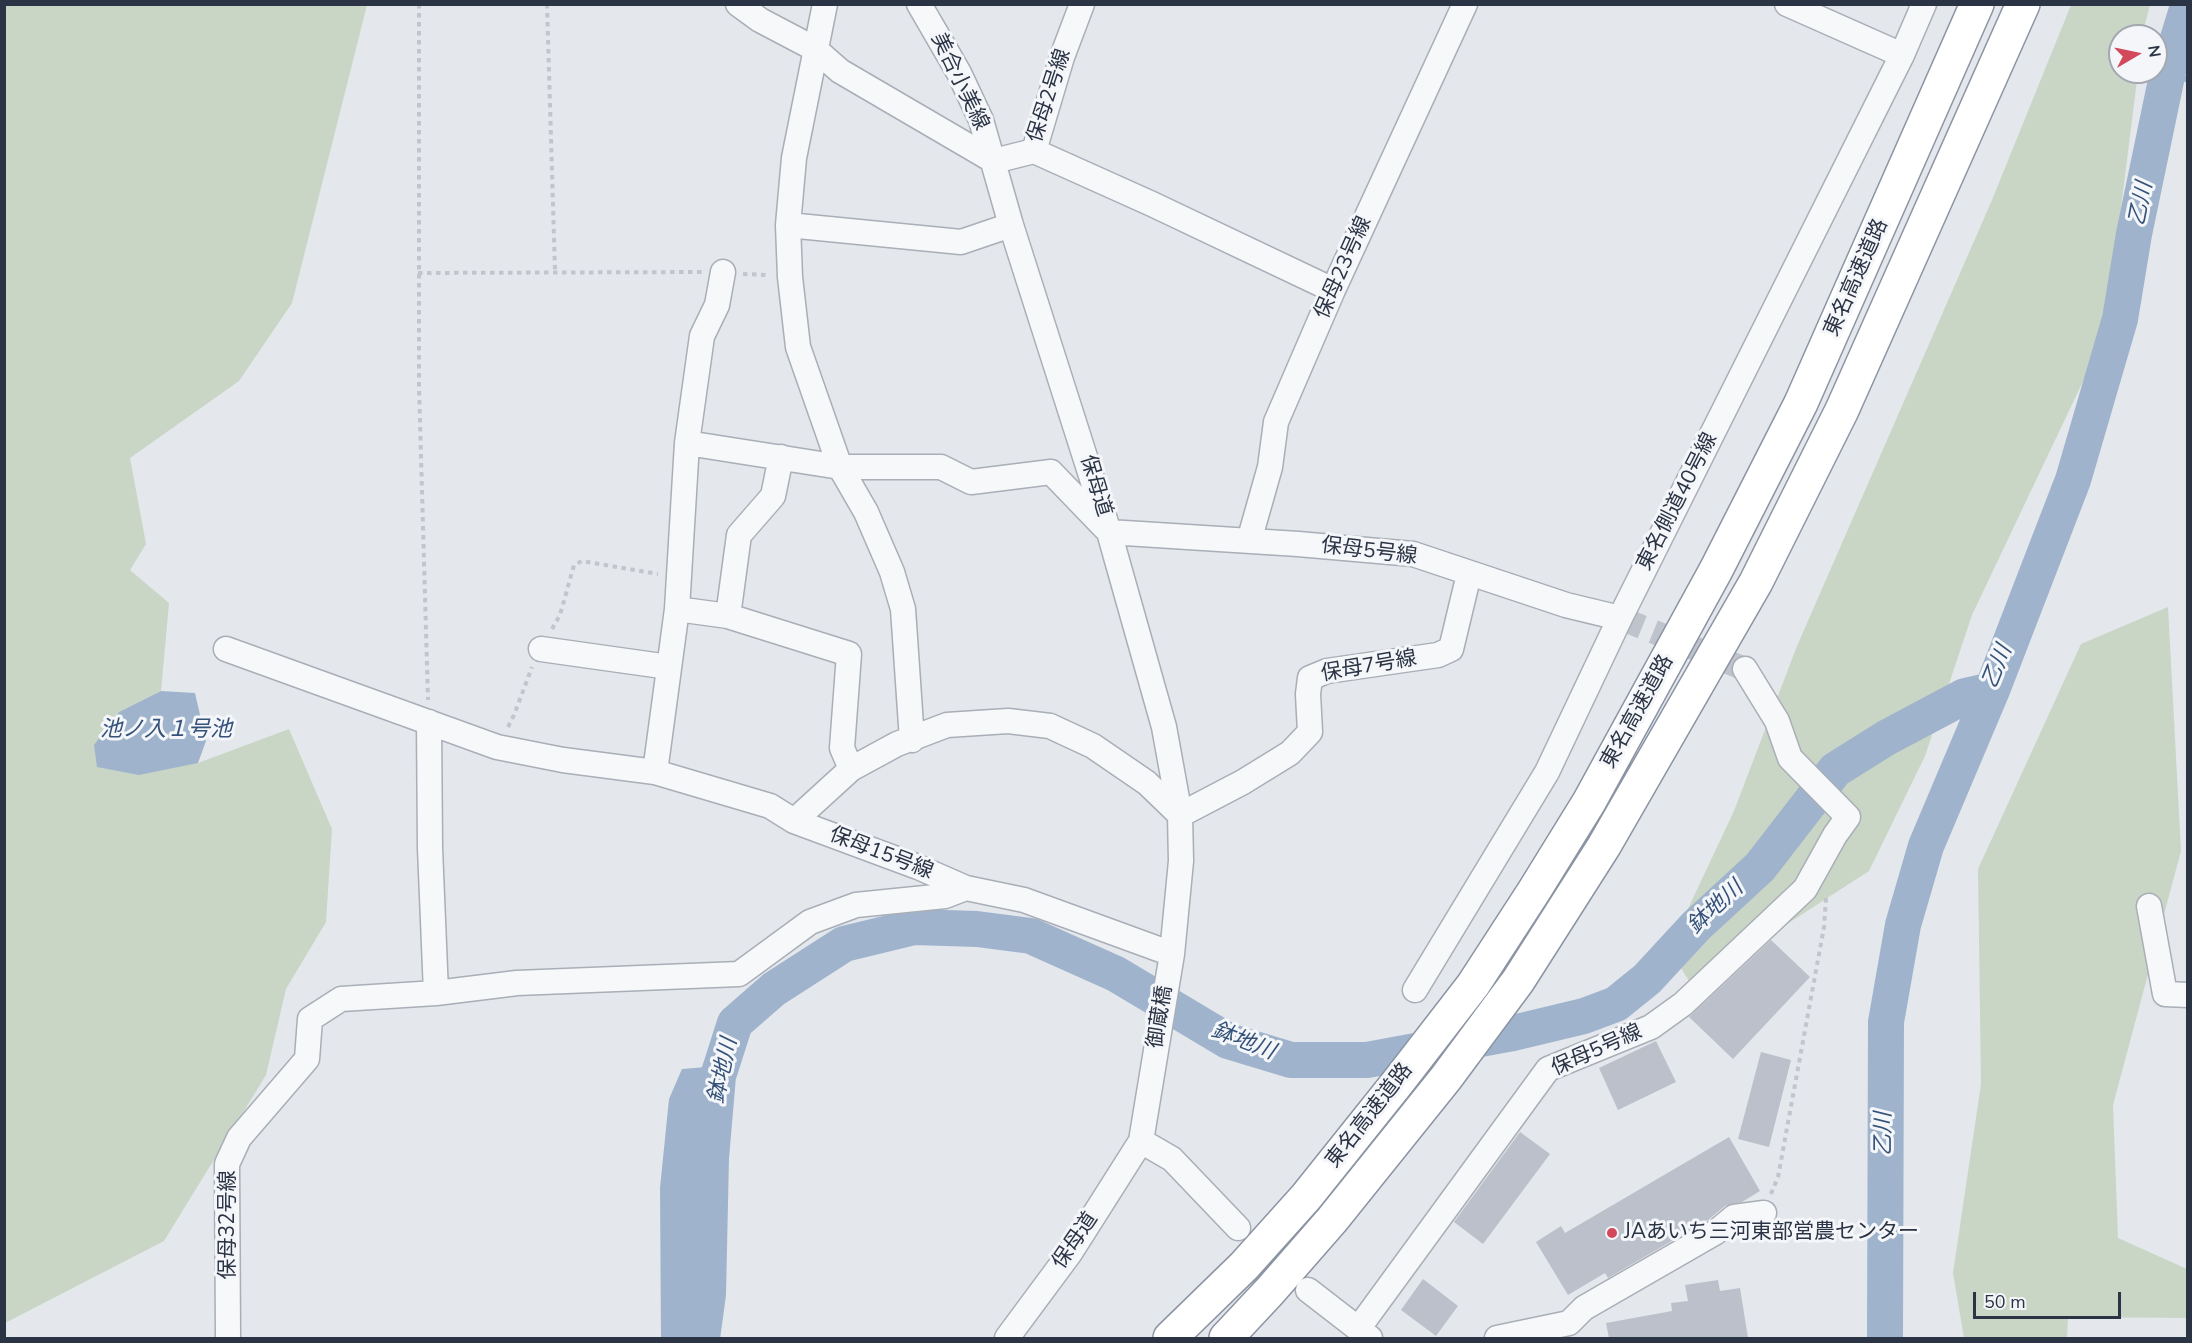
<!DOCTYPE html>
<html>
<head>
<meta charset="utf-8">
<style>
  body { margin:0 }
  #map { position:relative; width:2192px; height:1343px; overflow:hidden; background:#e4e7ec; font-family:"Nunito Sans",sans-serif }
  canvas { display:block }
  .frame { position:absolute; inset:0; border:6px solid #2b3445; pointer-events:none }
  .north { position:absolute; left:2108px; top:24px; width:60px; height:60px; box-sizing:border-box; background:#f4f6f9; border:2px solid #a4a8b1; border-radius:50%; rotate:81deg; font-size:16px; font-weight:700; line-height:24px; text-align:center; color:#2b3445 }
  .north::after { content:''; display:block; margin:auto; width:21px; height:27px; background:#d1495b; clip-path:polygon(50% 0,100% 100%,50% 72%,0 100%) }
  .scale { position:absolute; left:1973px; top:1292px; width:148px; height:27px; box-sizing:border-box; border:3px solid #2b3445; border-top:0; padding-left:8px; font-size:18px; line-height:21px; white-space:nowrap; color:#2b3445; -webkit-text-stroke:4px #f4f6f9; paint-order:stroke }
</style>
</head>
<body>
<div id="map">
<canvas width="2192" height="1343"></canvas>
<div class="frame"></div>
<div class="north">N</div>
<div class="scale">50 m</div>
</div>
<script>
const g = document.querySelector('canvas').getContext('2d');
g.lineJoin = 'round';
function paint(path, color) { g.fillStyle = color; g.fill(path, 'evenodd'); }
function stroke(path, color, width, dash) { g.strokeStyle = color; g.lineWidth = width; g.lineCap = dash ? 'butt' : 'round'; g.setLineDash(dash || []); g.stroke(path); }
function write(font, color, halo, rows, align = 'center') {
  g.font = font + ' "Nunito Sans","Noto Sans JP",sans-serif'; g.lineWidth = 6; g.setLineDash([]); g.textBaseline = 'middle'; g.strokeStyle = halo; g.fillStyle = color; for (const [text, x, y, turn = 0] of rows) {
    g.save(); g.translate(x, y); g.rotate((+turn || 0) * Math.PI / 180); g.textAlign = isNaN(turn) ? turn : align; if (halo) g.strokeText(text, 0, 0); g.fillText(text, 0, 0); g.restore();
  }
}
paint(new Path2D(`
  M5,5h362l-75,298 -53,78 -109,77 16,86 -16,26 39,33 -8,88 -42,21 79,51 91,-34 43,100 -6,93 -40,67 -20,86 -102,166 -159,82z
  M2071,5h79l-8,31h-22v36h18l-33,263 -133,280 -47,141 -56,115 -139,90 -39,23 -22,-35 65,-138 63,-165 195,-446z
  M2168,607l13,244 -68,254 5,133 69,31 -1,49 -118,-1 -1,21h-103l-11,-65 28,-189 -3,-215 103,-225z`), '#c9d6c5');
paint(new Path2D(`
  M161,691l34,2 11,48 -8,22 -59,12 -42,-8 -3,-22 25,-33z
  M730,1065l-31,133 2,140h-40l-1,-150 9,-89 13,-30z`), '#9fb4cc');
stroke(new Path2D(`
  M2168,71l20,9`), '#9fb4cc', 6);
stroke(new Path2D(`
  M702,1338l6,-44 3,-136 7,-82 17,-53 39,-34 70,-45 70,-17 63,2 54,7 85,38 112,67 63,19h76l146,-27 71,-17 32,-12 31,-25 49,-53 64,-59 75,-97 51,-32 79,-42 27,-6
  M1885,1338l1,-316 17,-97 23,-79 66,-156 81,-210 47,-161 14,-85 34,-163 20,-65`), '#9fb4cc', 36);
paint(new Path2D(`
  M1771,940l39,37 -77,82 -44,-42z
  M1656,1041l20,41 -58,28 -19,-42z
  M1761,1052l30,8 -22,87 -31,-8z
  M1520,1132l30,22 -67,90 -29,-22z
  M1729,1137l31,54 -18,11 -17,4 -17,14 -100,58 -3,-5 -37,22 -32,-53 25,-16 4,7z
  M1423,1279l35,27 -22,30 -35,-26z
  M1718,1280l2,11 20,-3 8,50h-139l-3,-15 66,-12 -1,-8 17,-2 -3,-16z`), '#bbc0ca');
stroke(new Path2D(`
  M1620,618l125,51`), '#bfc3cb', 24, [24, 12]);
const minor = new Path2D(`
  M738,4l22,16 55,29 25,22 154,90
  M825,4l-31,154 -6,67 2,52 8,70 42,120 26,45 26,60 11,37 9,131
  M919,4l40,69 22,47 30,105 98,307 55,195 16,88 1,46 -9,93 -31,187 -71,112 -63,85
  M1787,4l115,51
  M1034,151l118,53 181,86
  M994,161l40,-10 28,-94 20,-53
  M788,225l173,17 50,-17
  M687,443l153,24h101l30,15 80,-10 54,56
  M1109,532l189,12 115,10 153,51 54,13
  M1249,541l21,-74 6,-45 57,-132 132,-286
  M677,609l51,7 121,38 -7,94 9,21
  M728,616l11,-81 34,-39 8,-39
  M226,649l271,98 66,13 92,12 115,34 24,15 57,-52 46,-25 50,-19 61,-4 42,5 43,20 54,37 33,32
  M541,649l128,18
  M429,722l1,126 6,145
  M655,772l22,-163 10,-166 15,-107 15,-31 6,-33
  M1180,815l63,-33 47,-29 20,-21 -2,-38 2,-16 17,-7 111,-16 13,-6 18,-75
  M794,821l124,46 48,21
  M2149,906l16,88 23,1
  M1415,990l132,-218 73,-154 282,-563 22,-51
  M1141,1141l31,18 66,69
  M1308,1290l62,48
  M1358,1329l190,-260 103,-42 32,-23 122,-115 30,-54 13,-18 -58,-59 -13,-37 -32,-52
  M228,1338l-1,-174 12,-26 68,-79 3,-40 31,-20 95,-6 81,-10 222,-9 71,-52 46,-17 89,-9 21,-8 58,12 148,54
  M1497,1338l72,-15 15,-15 132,-76 18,-15 30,-4`);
const highway = new Path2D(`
  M1170,1338l74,-72 62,-69 92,-115 75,-97 61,-94 55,-89 127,-232 85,-167 176,-399
  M1226,1338l44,-47 62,-71 114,-142 72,-97 86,-135 152,-264 86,-172 181,-406`);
stroke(minor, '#a9aeb7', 27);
stroke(highway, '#8b94a3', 36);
stroke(new Path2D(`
  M419,4v383l9,313
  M547,4l8,267
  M418,273l285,-1
  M743,274l25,1
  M552,629l8,-14 14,-50 8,-4 76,13
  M508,727l6,-12 18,-48
  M1771,1194l7,-17 46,-250 2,-29`), '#c2c5cb', 4, [4.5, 4.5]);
stroke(minor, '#f7f8fa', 24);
stroke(highway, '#fff', 33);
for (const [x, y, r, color] of [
  [1612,1233,6,"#d1495b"]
]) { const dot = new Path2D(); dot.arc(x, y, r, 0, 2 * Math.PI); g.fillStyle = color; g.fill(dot); stroke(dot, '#f4f6f9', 2); }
write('21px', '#2b3445', '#f4f6f9', [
  ["美合小美線",959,82,64],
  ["保母2号線",1050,96,-72],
  ["保母23号線",1344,268,-66],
  ["東名高速道路",1857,278,-66],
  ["保母道",1095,486,73],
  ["東名側道40号線",1678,502,-63],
  ["保母5号線",1369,552,7],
  ["保母7号線",1369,667,-10],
  ["東名高速道路",1638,712,-61],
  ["保母15号線",881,854,21],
  ["御蔵橋",1161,1017,-81],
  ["保母5号線",1597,1051,-24],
  ["東名高速道路",1370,1116,-52],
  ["保母32号線",229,1225,-90],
  ["保母道",1076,1241,-56]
]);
write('21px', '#2b3445', '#f4f6f9', [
  ["JAあいち三河東部営農センター",1624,1233]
], 'left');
write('italic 22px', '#34527a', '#f4f6f9', [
  ["乙川",2142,204,-79],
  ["乙川",1998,667,-68],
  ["池ノ入１号池",166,731],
  ["鉢地川",1716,908,-43],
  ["鉢地川",1243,1042,21],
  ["鉢地川",724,1071,-78],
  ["乙川",1885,1134,-90]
]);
</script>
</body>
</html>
